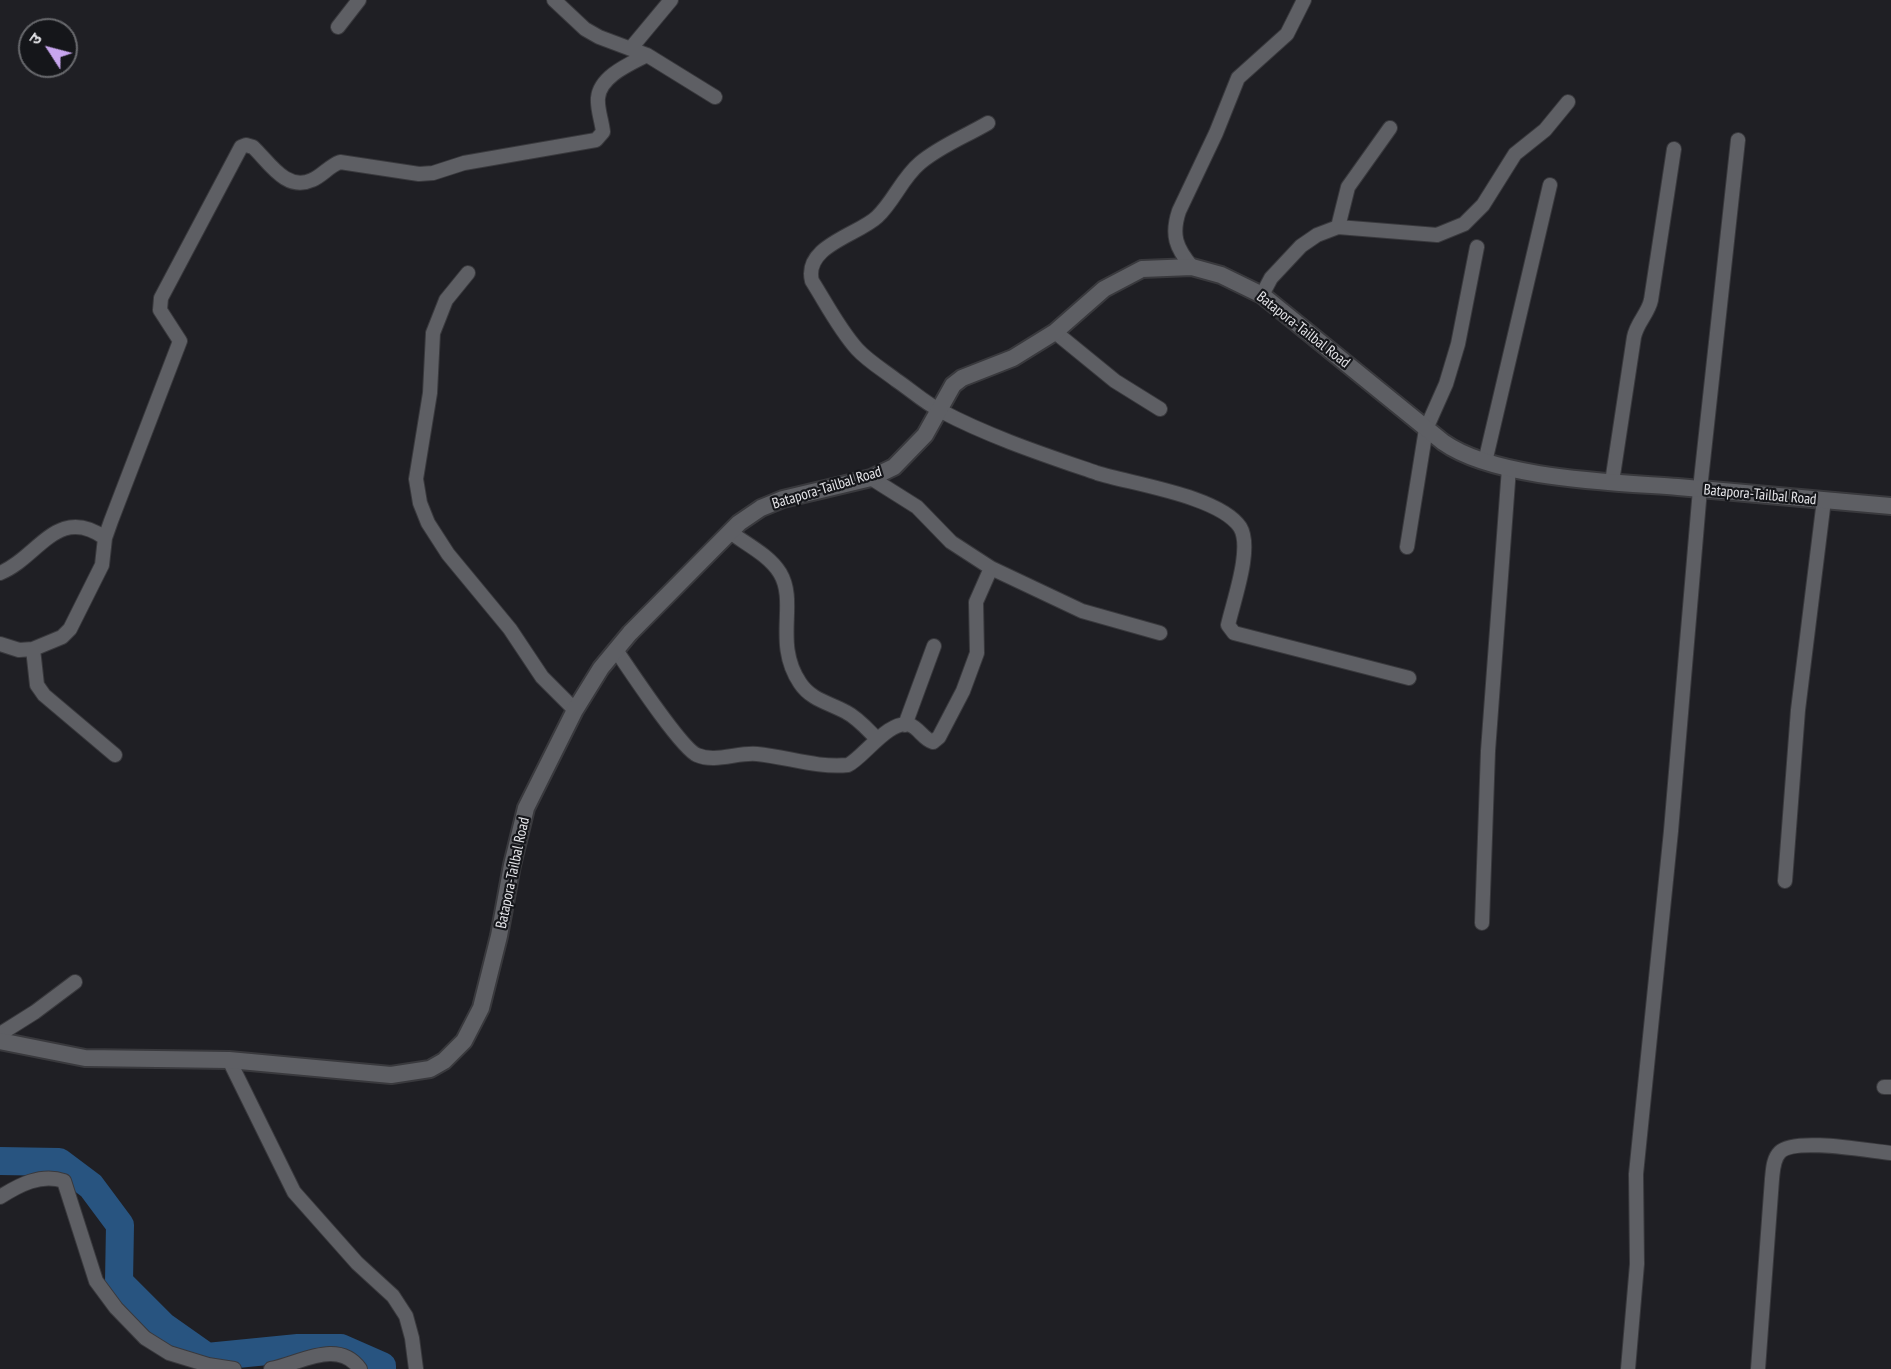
<!DOCTYPE html>
<html>
<head>
<meta charset="utf-8">
<style>
  body { margin:0 }
  #map { position:relative; width:1891px; height:1369px; overflow:hidden; background:#1f1f24; font-family:"PT Sans Narrow","Noto Sans Devanagari",sans-serif }
  canvas { display:block }
  .north { position:absolute; left:18px; top:18px; width:60px; height:60px; box-sizing:border-box; background:#15161a; border:2px solid #68696d; border-radius:50%; rotate:306deg; font-size:16px; font-weight:700; line-height:24px; text-align:center; color:#e5e5e9 }
  .north::after { content:''; display:block; margin:auto; width:21px; height:27px; background:#c8a6ef; clip-path:polygon(50% 0,100% 100%,50% 72%,0 100%) }
</style>
</head>
<body>
<div id="map">
<canvas width="1891" height="1369"></canvas>
<div class="north">उ</div>
</div>
<script>
const g = document.querySelector('canvas').getContext('2d');
g.lineJoin = 'round';
function stroke(path, color, width, dash) { g.strokeStyle = color; g.lineWidth = width; g.lineCap = dash ? 'butt' : 'round'; g.setLineDash(dash || []); g.stroke(path); }
function write(font, color, halo, rows, align = 'center') {
  g.font = font + ' "PT Sans Narrow",sans-serif'; g.lineWidth = 4.5; g.setLineDash([]); g.textBaseline = 'middle'; g.strokeStyle = halo; g.fillStyle = color; for (const [text, x, y, turn = 0] of rows) {
    g.save(); g.translate(x, y); g.rotate((+turn || 0) * Math.PI / 180); g.textAlign = isNaN(turn) ? turn : align; if (halo) g.strokeText(text, 0, 0); g.fillText(text, 0, 0); g.restore();
  }
}
stroke(new Path2D(`
  M0,1161l59,1 32,24 29,39 -1,57 44,44 44,31 91,-9h43l41,18v3`), '#285480', 28);
const minor = new Path2D(`
  M554,0l31,29 14,8 48,18 68,42
  M338,27l21,-27
  M631,48l40,-48
  M988,123c-22,13 -48,23 -68,40 -18,15 -26,38 -43,54 -19,18 -74,29 -65,64 14,22 27,48 45,68 11,12 26,21 39,31 15,10 29,23 45,31 49,26 104,44 156,62 35,11 122,23 143,54 13,21 -7,75 -12,98l6,8 175,45
  M1338,227l10,-40 42,-59
  M1192,267c-16,-19 -21,-32 -13,-56l37,-78 22,-55 49,-44 17,-34
  M468,273l-22,27 -13,33 -3,60 -14,86 4,24 8,20 20,31 62,75 32,48 33,33
  M1262,295l9,-17 30,-32 16,-11 21,-8 99,8 27,-11 19,-19 32,-51 30,-24 23,-28
  M1055,332l60,49 45,28
  M1485,462l65,-277
  M871,478l46,29 34,35 40,26 91,43 78,22
  M1612,482l22,-145c3,-15 14,-23 17,-37l23,-151
  M730,532c16,12 39,23 50,41 18,30 -7,70 20,110 11,17 30,20 46,29 12,6 22,18 31,27
  M1407,547l19,-118 20,-45 12,-40 19,-97
  M0,573c38,-15 57,-69 105,-35
  M0,644l19,6 14,-1 29,-12 8,-8 32,-64 3,-27 6,-17 69,-180 -20,-31 1,-12 80,-151 5,-2 7,2c16,15 33,45 59,33 10,-4 17,-14 28,-18l79,12 14,-1 31,-10 132,-23 7,-8c-1,-11 -6,-23 -5,-34 2,-22 32,-34 49,-43
  M33,649l4,36 7,10 71,60
  M616,650c13,19 65,98 81,105 18,8 41,-3 60,-1 31,3 59,14 91,11 15,-7 42,-47 62,-40 9,3 13,14 23,17l6,-5 24,-46 14,-38 -1,-51 15,-34
  M905,725l29,-79
  M1785,881l13,-171 26,-210
  M1482,923l6,-172 21,-283
  M0,1034l35,-22 40,-30
  M229,1060l65,132 63,71 36,33 13,20 6,22 4,31
  M1884,1087h7
  M0,1197c19,-12 41,-24 64,-16l32,100 20,27 29,30 24,15 39,12 26,4
  M271,1369c28,-5 67,-31 89,0
  M1628,1369l9,-105 -1,-90 35,-343 29,-342 38,-349
  M1758,1369l14,-190c1,-9 1,-20 8,-27 15,-15 89,-1 111,1`);
const secondary = new Path2D(`
  M0,1041l85,17 144,2 162,15 39,-6 14,-8 20,-20 17,-33 18,-72 13,-71 14,-57 49,-98 26,-42 29,-35 109,-110 22,-15 22,-9 88,-21 23,-11 31,-32 28,-50 9,-7 51,-20 42,-26 49,-43 38,-20 50,-2 29,8 41,20 181,147c52,37 170,40 235,45 71,7 142,13 213,19`);
stroke(minor, '#39393d', 16);
stroke(secondary, '#39393d', 20);
stroke(minor, '#5e5f64', 14);
stroke(secondary, '#5e5f64', 16);
write('15px', '#e5e5e9', '#15161a', [
  ["Batapora-Tailbal Road",1303,330,38],
  ["Batapora-Tailbal Road",827,488,-17],
  ["Batapora-Tailbal Road",1760,495,5],
  ["Batapora-Tailbal Road",513,873,-78]
]);
</script>
</body>
</html>
